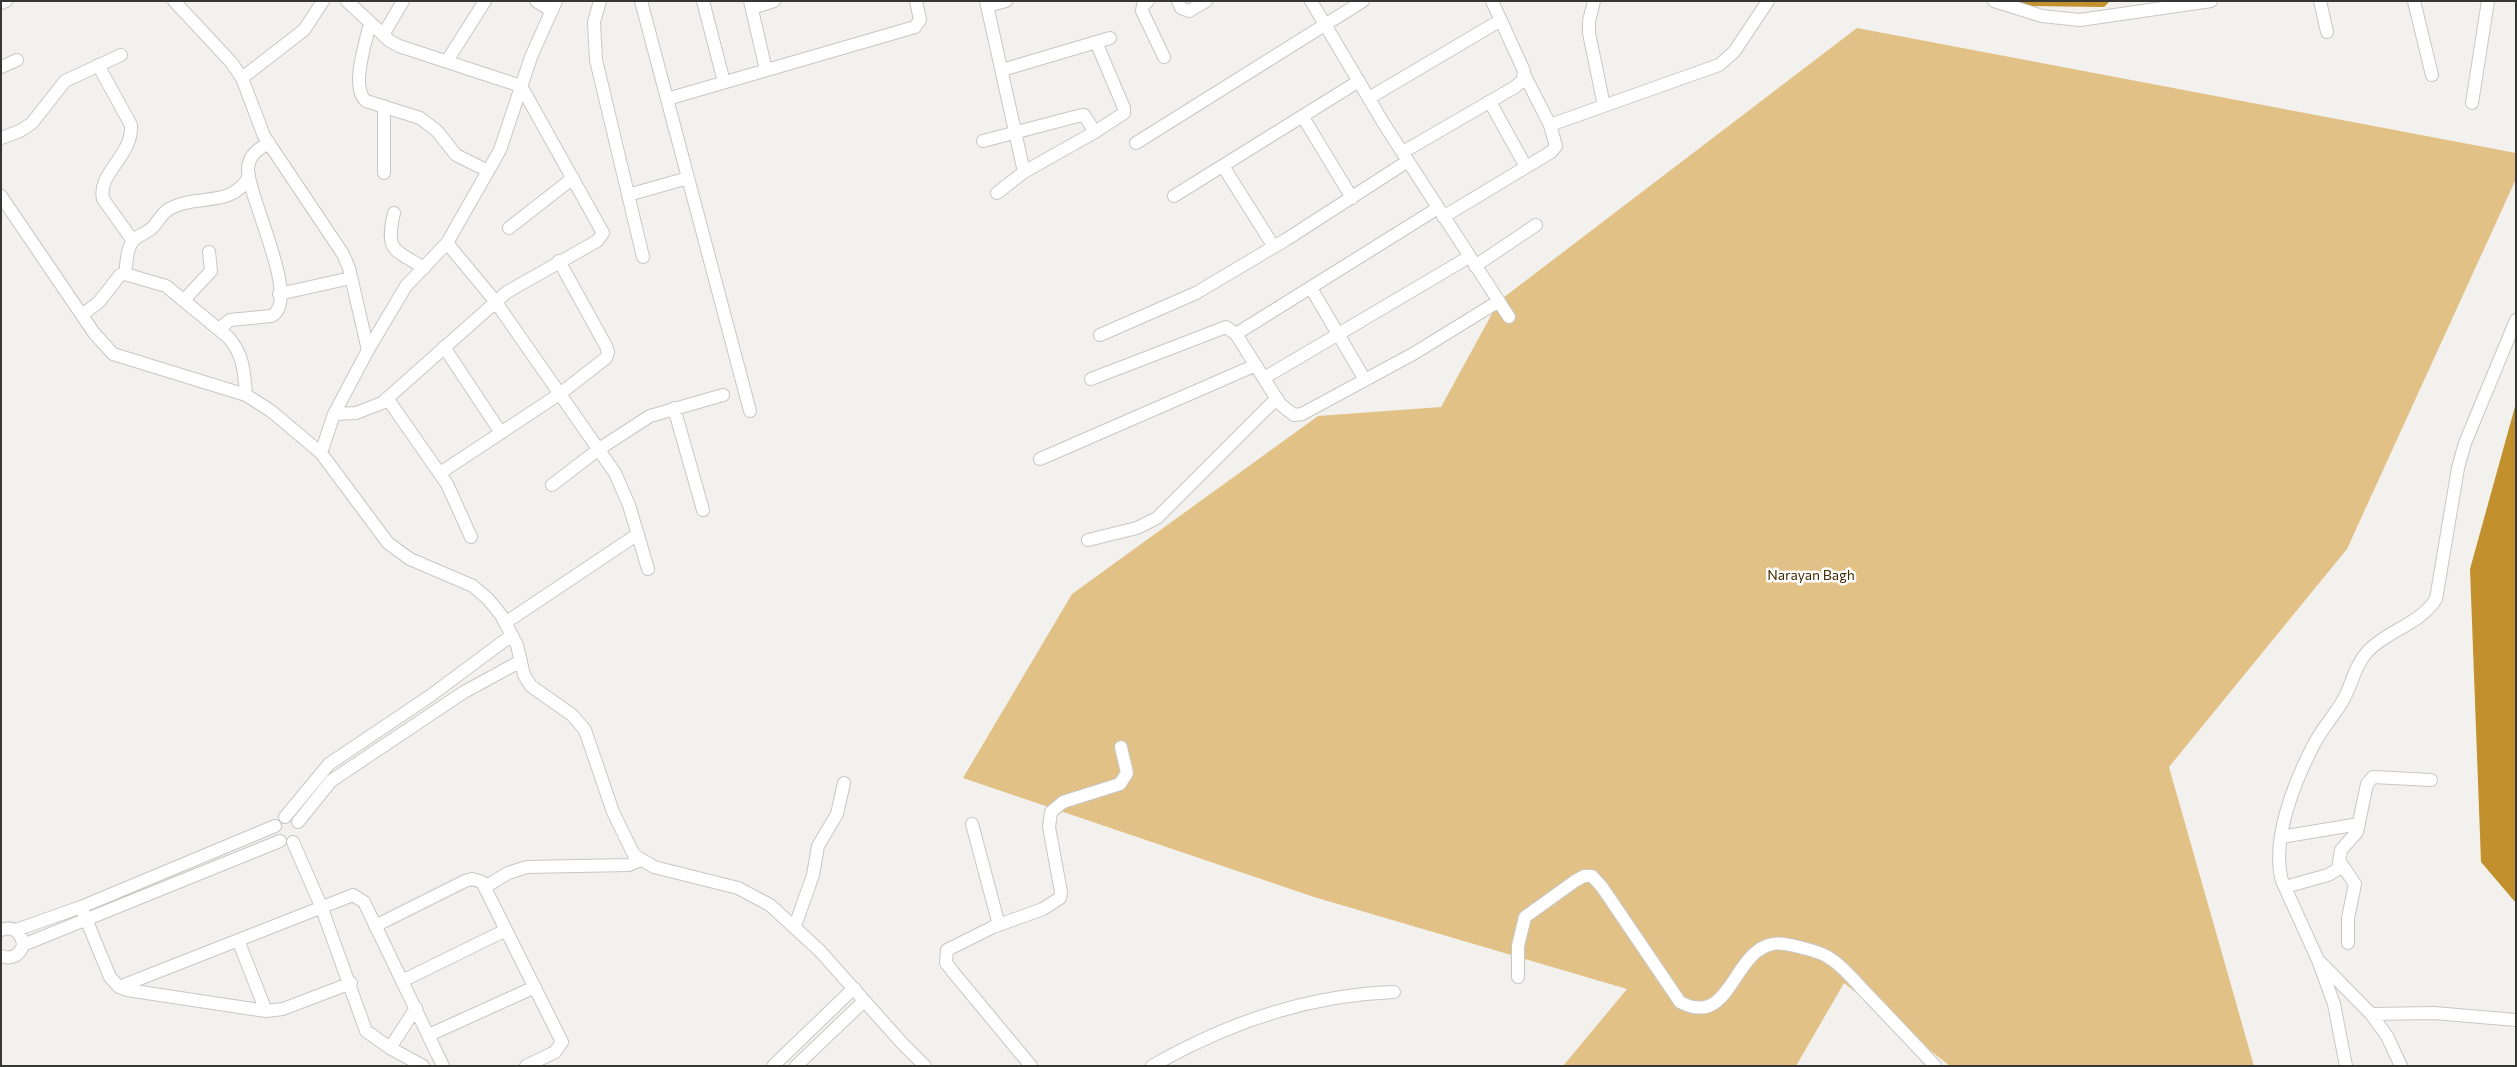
<!DOCTYPE html>
<html>
<head>
<meta charset="utf-8">
<style>
  body { margin:0 }
  #map { position:relative; width:2517px; height:1067px; overflow:hidden; background:#f3f1ed; font-family:Commissioner,sans-serif }
  canvas { display:block }
  .frame { position:absolute; inset:0; border:2px solid #363634; pointer-events:none }
</style>
</head>
<body>
<div id="map">
<canvas width="2517" height="1067"></canvas>
<div class="frame"></div>
</div>
<script>
const g = document.querySelector('canvas').getContext('2d');
g.lineJoin = 'round';
function paint(path, color) { g.fillStyle = color; g.fill(path, 'evenodd'); }
function stroke(path, color, width, dash) { g.strokeStyle = color; g.lineWidth = width; g.lineCap = dash ? 'butt' : 'round'; g.setLineDash(dash || []); g.stroke(path); }
function write(font, color, halo, rows, align = 'center') {
  g.font = font + ' Commissioner,sans-serif'; g.lineWidth = 5; g.setLineDash([]); g.textBaseline = 'middle'; g.strokeStyle = halo; g.fillStyle = color; for (const [text, x, y, turn = 0] of rows) {
    g.save(); g.translate(x, y); g.rotate((+turn || 0) * Math.PI / 180); g.textAlign = isNaN(turn) ? turn : align; if (halo) g.strokeText(text, 0, 0); g.fillText(text, 0, 0); g.restore();
  }
}
paint(new Path2D(`
  M1857,28l659,125v26l-169,370 -178,218 85,299h-304l-106,-83 -48,83h-233l64,-77 -313,-92 -351,-119 109,-184 246,-178 123,-9 58,-106z`), '#e2c187');
paint(new Path2D(`
  M2016,1h94l-6,6 -76,-1z
  M2516,403v500l-35,-41 -11,-293z`), '#c2912d');
const street = new Path2D(`
  M174,1l57,61 11,16 22,58 79,118 6,14 19,82
  M536,1l16,10
  M600,1l-6,21 2,38 47,197
  M641,1l109,410
  M703,1l21,81
  M750,1l16,69
  M986,1l38,171
  M1148,1l-5,4 -1,6 22,46
  M1178,1l3,7 8,3 17,-10
  M1311,1l73,123 125,193
  M1594,1l-5,20v12l15,73
  M1994,1l48,15 38,4 131,-19
  M2320,1l7,31
  M2414,1l18,74
  M1,3l5,-2
  M987,6l19,-5
  M752,8l22,-7
  M370,23c-4,19 -20,65 -4,78l54,17 17,13 19,24 32,16
  M383,35l20,-34
  M447,61l38,-60
  M98,65l33,60c2,31 -34,48 -28,74l30,42
  M1,67l16,-7
  M1002,70l108,-32
  M242,78l62,-48 19,-29
  M1369,98l132,-78
  M667,99l248,-72 5,-7 -4,-19
  M1490,102l36,65
  M2472,103l16,-102
  M384,106v67
  M1303,117l49,81
  M1550,125l169,-60 15,-13 34,-51
  M1,138l19,-7 12,-8 33,-42 56,-26
  M983,141l95,-25 6,-1 11,17
  M1136,143l227,-142
  M1403,152l112,-65 8,-7 1,-9 -32,-70
  M1223,166l51,81
  M997,193l27,-21 71,-40 29,-19v-5l-28,-66
  M628,195l60,-17
  M1,196l93,137 19,21 133,41 25,16 50,42 67,90 22,16 63,27 15,13 13,16 16,30 7,30 7,11 41,29 13,15 28,82 21,43 20,12 84,21 32,17 50,46 81,91 24,24
  M1174,196l185,-115
  M394,213c-9,39 0,36 30,55
  M1443,217l108,-65 5,-6 -6,-21 -25,-49
  M509,228l64,-50
  M447,243l48,58 120,172 14,32 19,64
  M1475,266l61,-41
  M125,274c2,-12 1,-28 11,-36 5,-4 12,-6 16,-10 7,-7 10,-16 19,-20 26,-14 62,0 78,-32
  M1311,288l54,92
  M279,294l72,-16
  M184,300l27,-29 -2,-19
  M82,315l17,-13 21,-27 5,-1 41,12 62,51c16,18 16,35 18,58
  M219,329l11,-9 41,-4c32,-14 -25,-122 -23,-148 1,-13 10,-19 21,-25
  M1236,334l202,-126
  M1100,335l96,-42 91,-54 121,-78
  M444,347l57,86
  M1264,378l205,-121
  M1091,379l135,-52 10,7 44,70 14,11 8,-1 111,-60 86,-53
  M387,398l60,86 24,53
  M674,408l29,102
  M334,414l22,-1 26,-10 125,-111 90,-51 6,-8 -82,-147 -122,-40 -9,-5 -43,-40
  M321,453l13,-39 34,-64 38,-64 41,-43 53,-93 31,-93 25,-56
  M1040,459l216,-94
  M440,473l121,-80 45,-35 2,-6 -2,-6 -47,-85
  M552,485l47,-36 51,-33 73,-21
  M1088,540l49,-12 20,-10 120,-120
  M505,623l133,-89
  M285,817l44,-53 101,-68 82,-61
  M298,822l33,-41 133,-89 57,-31
  M972,824l27,101
  M2281,837l78,-13
  M293,842l28,64 45,125 24,17 33,18
  M2340,862l15,22 -7,34v25
  M485,887l23,-14 19,-6 102,-2 12,-5
  M2285,887l43,-12 10,-6 3,-19 16,-18 10,-48 6,-7 58,3
  M81,907l29,70 9,10 8,3 139,21 17,-2 68,-26
  M375,926l90,-45 7,-2 10,3 80,160 -7,10 -29,14
  M795,926l18,-51 5,-29 19,-32 7,-31
  M1,930c12,-5 21,3 22,15 -3,10 -11,15 -22,11
  M16,930l65,-23 194,-81
  M238,940l28,71
  M23,945l257,-104
  M2320,962l51,52 16,22 14,30
  M1518,977v-31l7,-29 50,-36 9,-5h8l10,11 78,115c51,27 52,-51 93,-58 9,-2 18,1 26,3 11,3 23,5 32,12 14,9 24,23 36,35 23,24 46,48 68,72
  M402,981l104,-51
  M119,987l234,-92 11,7 79,164
  M2371,1014l63,-1 82,7
  M429,1035l106,-48
  M390,1048l26,-40
  M773,1066l81,-78
  M796,1066l68,-65
  M1031,1066l-78,-94 -7,-9 1,-13 46,-23 50,-18 17,-11 1,-6 -12,-65 2,-15 12,-10 57,-18 7,-11 -6,-26
  M1152,1066c75,-43 156,-71 242,-74
  M2346,1066l-12,-62 -16,-44 -36,-79c-11,-41 12,-98 31,-135 8,-16 20,-29 29,-44 10,-16 12,-36 26,-51 20,-21 51,-26 68,-52l22,-131 7,-25 51,-123`);
stroke(street, '#c9c7c4', 14);
stroke(street, '#fff', 12);
write('14px', '#402c02', '#fff', [
  ["Narayan Bagh",1811,575]
]);
</script>
</body>
</html>
